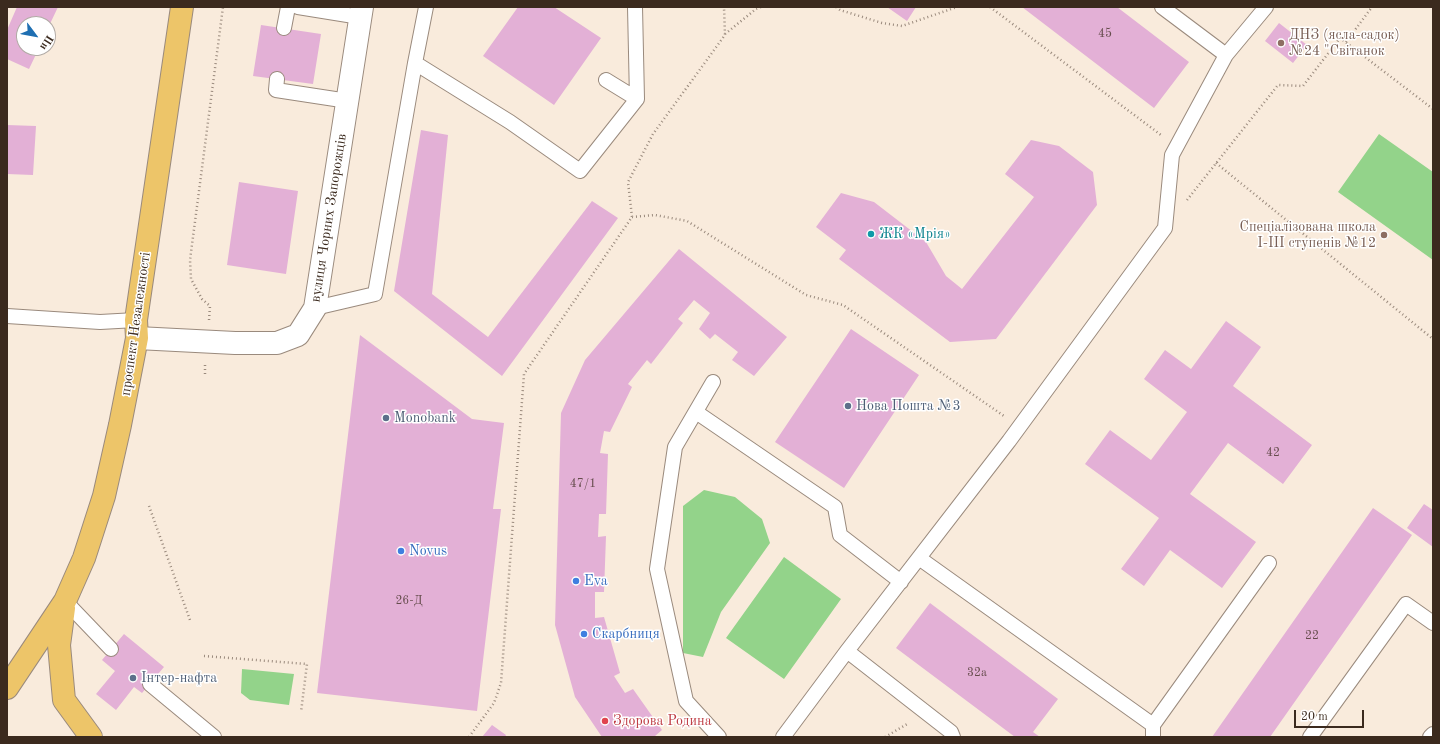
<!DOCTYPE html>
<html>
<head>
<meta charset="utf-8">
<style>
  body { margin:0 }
  #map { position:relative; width:1440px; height:744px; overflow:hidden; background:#f9ebdc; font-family:"Old Standard TT",serif }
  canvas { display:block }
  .frame { position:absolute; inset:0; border:8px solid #3b2a1e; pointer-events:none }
  .north { position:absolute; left:16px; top:16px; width:40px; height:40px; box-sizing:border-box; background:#fff; border:1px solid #b1aaa5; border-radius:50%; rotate:122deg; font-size:11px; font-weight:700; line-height:16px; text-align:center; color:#3b2a1e }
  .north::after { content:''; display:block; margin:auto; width:14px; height:18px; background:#1f6fb2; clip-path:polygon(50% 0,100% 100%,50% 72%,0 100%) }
  .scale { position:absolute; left:1294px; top:710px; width:70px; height:18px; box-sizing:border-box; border:2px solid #3b2a1e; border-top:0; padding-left:5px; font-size:12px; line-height:14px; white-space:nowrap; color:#3b2a1e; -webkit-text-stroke:3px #fff; paint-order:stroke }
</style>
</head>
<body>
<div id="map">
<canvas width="1440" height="744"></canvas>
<div class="frame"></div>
<div class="north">Пн</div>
<div class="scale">20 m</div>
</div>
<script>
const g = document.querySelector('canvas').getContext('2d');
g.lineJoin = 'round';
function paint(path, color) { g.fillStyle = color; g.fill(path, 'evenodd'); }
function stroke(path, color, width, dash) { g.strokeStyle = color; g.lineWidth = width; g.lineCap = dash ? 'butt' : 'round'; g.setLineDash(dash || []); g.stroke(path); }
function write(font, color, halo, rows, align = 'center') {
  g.font = font + ' "Old Standard TT",serif'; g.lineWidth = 3; g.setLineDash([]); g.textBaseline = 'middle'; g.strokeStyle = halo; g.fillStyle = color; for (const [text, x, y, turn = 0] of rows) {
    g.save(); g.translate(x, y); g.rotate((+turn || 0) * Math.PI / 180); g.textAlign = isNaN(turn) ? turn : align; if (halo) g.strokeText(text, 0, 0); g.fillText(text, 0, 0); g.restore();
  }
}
paint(new Path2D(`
  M1379,134l54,38v88l-95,-68z
  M704,490l31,7 27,22 8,24 -49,69 -18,45 -20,-4v-147z
  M784,557l57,42 -57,80 -58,-41z
  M242,669l52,5 -5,31 -39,-5 -9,-7z`), '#93d38a');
paint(new Path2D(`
  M17,7h41l-10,21v-4h-24v24h15l-10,21 -22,-10v-29z
  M518,7h36l47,31 -47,67 -71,-49z
  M887,7h29l-9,14z
  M1022,7h95l72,55 -35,46z
  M1279,23l28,22 -14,18 -28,-22z
  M261,25l60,9 -8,50 -60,-8z
  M7,125l29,1 -3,49 -26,-1z
  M421,130l27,5 -16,159 56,43 104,-136 26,17 -116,158 -108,-85z
  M1031,140l28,6 34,26 4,33 -101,134 -46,3 -111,-83 7,-9 -30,-23 25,-34 33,9 52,40 20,34 16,13 72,-92 -29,-23z
  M239,182l59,9 -12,83 -59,-9z
  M679,249l108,88 -33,39 -22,-16 6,-8 -23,-18 -5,5 -11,-10 11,-16 -16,-13 -16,19 5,4 -32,41 -4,-4 -19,24 4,3 -22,45 -6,-1 -4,22 8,1 -2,60h-7l-1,23 8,-1 -2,56h-9v26l9,-1 16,56 -6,3 11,17 8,-4 29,41 -7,6 2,1h-55l-27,-40 -20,-72 6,-212 24,-53z
  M1226,321l35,26 -28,39 79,59 -29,39 -55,-41 -38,51 66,48 -34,46 -52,-38 -26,36 -23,-17 38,-51 -74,-54 25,-34 41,30 36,-48 -43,-33 21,-29 26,19z
  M851,329l68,46 -75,113 -69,-46z
  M360,335l112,84 32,4 -11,86h8l-24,202 -160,-18z
  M1424,504l9,6v37l-26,-19z
  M1373,508l39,27 -142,202h-58z
  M930,603l128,96 -25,33 7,5h-25l-119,-89z
  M124,634l40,33 -22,26 -8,-6 -18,23 -20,-16 19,-23 -13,-11z
  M492,725l14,10 -1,2h-23z`), '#e3b0d6');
const lane = new Path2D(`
  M298,7l62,10
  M284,28l4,-21
  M1226,55l40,-48
  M415,63l95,59 70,49 57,-72 -2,-92
  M277,79l-1,11 72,11
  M606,80l31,19
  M315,308l60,-14 40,-231 11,-56
  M7,316l93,6 36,-2
  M713,382l-38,65 -18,122 29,132 33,36
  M696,412l139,95 5,28 61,47
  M919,558l234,167
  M65,601l46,48
  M847,651l104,81 2,5
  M150,684l64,53
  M783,737l64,-86 162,-210 156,-213 7,-73 54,-100 -64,-48
  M1153,737v-12l116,-162
  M1310,737l96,-133 27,19
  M1430,737l3,-3`);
const street = new Path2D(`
  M137,338l98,5h42l21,-8 17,-27 47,-301`);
const primary = new Path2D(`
  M64,608l-5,37 5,55 27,37
  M7,688l58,-87 19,-43 20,-62 16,-71 17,-87 -1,-18 46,-313`);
stroke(lane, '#9a8a7d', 16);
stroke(street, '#9a8a7d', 24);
stroke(primary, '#9a8a7d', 24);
stroke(new Path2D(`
  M836,7l4,3 42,13 20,3 55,-19
  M990,7l171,128
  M725,34l31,-25 5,-2
  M1346,42l26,-35
  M1216,163l217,176
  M1187,200l91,-115 25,1 37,-48 93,71
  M632,217l23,-2 32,6 119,74 37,10 161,111
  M209,320l1,-14 -8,-7 -11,-20 -1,-19 33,-253
  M205,374v-11
  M149,506l41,114
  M204,656l103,8 -6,48
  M469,737l25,-34 7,-20 23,-309 108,-157 -4,-35 25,-48 72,-99 -1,-28
  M885,737l24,-14`), '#9a8a7d', 2.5, [1, 3]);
stroke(lane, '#fff', 14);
stroke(street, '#fff', 22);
stroke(primary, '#edc569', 22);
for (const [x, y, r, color] of [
  [1281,43,4,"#8d6e63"],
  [871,234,4,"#0f9aa8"],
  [1384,235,4,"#8d6e63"],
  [848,406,4,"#5c6f8a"],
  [386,418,4,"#5c6f8a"],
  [401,551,4,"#3f7fe0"],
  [576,581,4,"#3f7fe0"],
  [584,634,4,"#3f7fe0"],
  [133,678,4,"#5c6f8a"],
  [605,721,4,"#e0444e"]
]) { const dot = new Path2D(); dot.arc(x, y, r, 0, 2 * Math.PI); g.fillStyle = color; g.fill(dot); stroke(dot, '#fff', 1.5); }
write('12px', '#654c4c', null, [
  ["45",1105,34],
  ["42",1273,453],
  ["47/1",583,484],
  ["26-Д",409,601],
  ["22",1312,636],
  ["32а",977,673]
]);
write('14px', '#785e54', '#fff', [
  ["ДНЗ (ясла-садок)",1289,35],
  ["№24 \"Світанок",1289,51],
  ["Спеціалізована школа",1376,227,"right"],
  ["І-ІІІ ступенів №12",1376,243,"right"]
], 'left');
write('14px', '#3b2a1e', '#fff', [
  ["вулиця Чорних Запорожців",329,218,-81],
  ["проспект Незалежності",136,324,-82]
]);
write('14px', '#0d838f', '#fff', [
  ["ЖК «Мрія»",879,234]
], 'left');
write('14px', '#4e5e75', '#fff', [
  ["Нова Пошта №3",856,406],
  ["Monobank",394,418],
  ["Інтер-нафта",141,678]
], 'left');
write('14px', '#366cbe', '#fff', [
  ["Novus",409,551],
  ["Eva",584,581],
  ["Скарбниця",592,634]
], 'left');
write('14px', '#be3a42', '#fff', [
  ["Здорова Родина",613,721]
], 'left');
</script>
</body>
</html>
